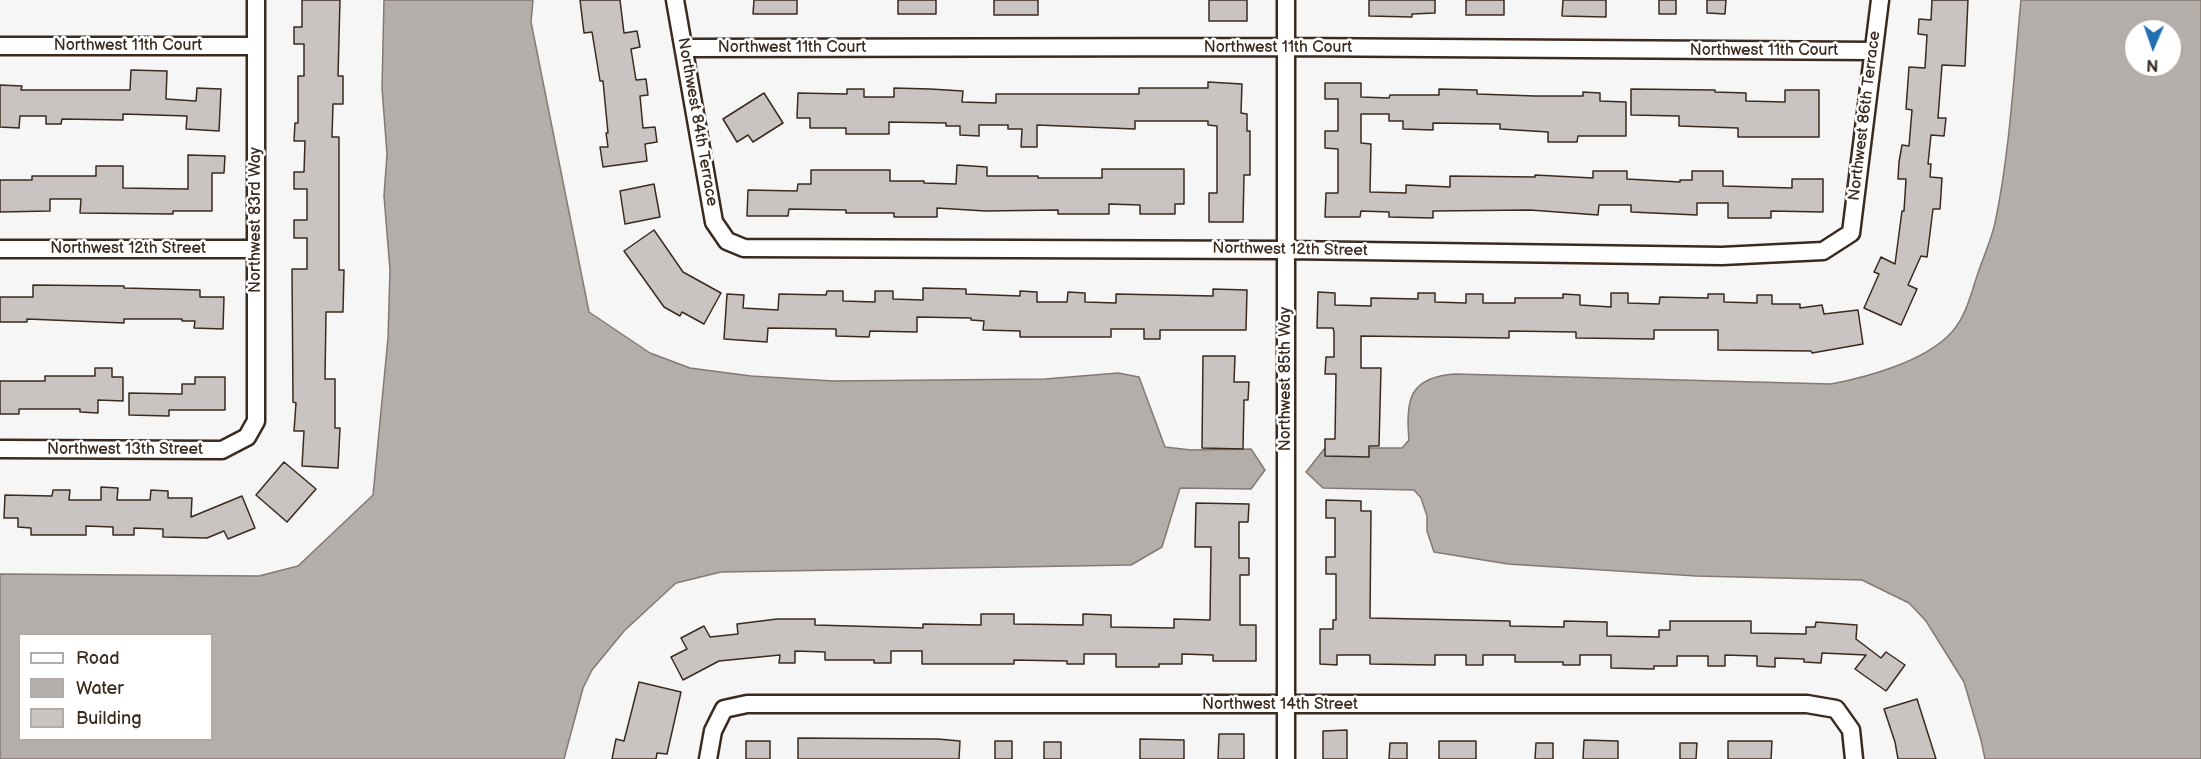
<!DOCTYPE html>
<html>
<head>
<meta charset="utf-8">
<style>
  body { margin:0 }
  #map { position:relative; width:2201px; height:759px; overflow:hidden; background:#f7f6f6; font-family:"Balsamiq Sans",sans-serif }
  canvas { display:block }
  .legend { position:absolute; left:18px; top:633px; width:195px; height:108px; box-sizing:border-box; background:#fff; border:2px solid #b1aaa5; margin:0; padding:8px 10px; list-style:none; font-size:18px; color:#3b2a1e }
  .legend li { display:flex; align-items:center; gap:12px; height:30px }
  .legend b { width:30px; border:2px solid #b1aaa5 }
  .north { position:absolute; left:2123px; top:18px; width:60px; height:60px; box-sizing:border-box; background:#fff; border:2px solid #b1aaa5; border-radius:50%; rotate:182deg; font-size:16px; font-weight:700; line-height:24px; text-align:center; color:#3b2a1e }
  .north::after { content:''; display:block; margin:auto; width:21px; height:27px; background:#1f6fb2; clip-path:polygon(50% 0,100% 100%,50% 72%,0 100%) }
</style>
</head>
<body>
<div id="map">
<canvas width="2201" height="759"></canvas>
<ul class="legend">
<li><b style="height:8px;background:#fff"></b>Road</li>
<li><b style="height:16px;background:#b4aeaa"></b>Water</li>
<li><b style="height:16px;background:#c9c3c1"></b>Building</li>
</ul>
<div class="north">N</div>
</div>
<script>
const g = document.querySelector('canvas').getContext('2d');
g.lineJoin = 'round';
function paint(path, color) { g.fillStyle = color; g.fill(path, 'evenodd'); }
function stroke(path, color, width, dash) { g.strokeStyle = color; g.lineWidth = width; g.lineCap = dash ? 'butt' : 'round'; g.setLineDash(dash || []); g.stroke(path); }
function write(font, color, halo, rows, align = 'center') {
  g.font = font + ' "Balsamiq Sans",sans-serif'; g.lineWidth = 5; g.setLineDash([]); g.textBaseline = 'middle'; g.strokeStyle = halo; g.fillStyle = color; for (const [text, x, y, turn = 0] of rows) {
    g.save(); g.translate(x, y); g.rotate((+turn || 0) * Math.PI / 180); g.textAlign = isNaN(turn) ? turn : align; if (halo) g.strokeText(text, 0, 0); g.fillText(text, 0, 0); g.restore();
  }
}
const water = new Path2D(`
  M384,0h149l-2,22 58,290 61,41 40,15 61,8 82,5 212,-2 73,-6 21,4 26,70 26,3 60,-1 14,21 -14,19 -71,-1 -18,59 -31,18 -410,7 -45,11 -52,48 -32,39 -9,18 -19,71h-564v-185l259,2 39,-10 75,-71 15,-157 2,-68 -6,-74 3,-42 -5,-66zM20,634h192v106h-192z
  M2021,0h180v759h-216l-4,-19 -17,-58 -38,-61 -17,-18 -47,-23 -166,-4 -188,-12 -74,-12 -7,-21v-15l-6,-18 -7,-8 -91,-2 -17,-16 19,-24h77l7,-8c-4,-41 1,-63 46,-66l376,10c37,-7 95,-23 121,-52 13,-15 18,-34 24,-53 6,-19 15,-38 19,-56 15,-71 19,-151 26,-223zM2135,30h36v36h-36z`);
paint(water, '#b4aeaa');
stroke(water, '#847972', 1.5);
const building = new Path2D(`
  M302,0h38l-2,76h5v28h-10l-1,33h7v133h5l-1,42h-17l-1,67h10v49h5l-2,40 -36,-2 2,-35h-10l2,-28 -3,-1 -1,-133h15v-31h-13v-18h13v-31h-13v-17h10l1,-31h-11l1,-18h3v-47h6v-32h-10v-17h8z
  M580,0h40l4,33 13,-2 3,16 -9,2 5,31 10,-1 2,16 -8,1 3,32 12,-1 2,15 -12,2 2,17 -44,6 -3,-20h8l-2,-14h2l-5,-52h-3l-8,-49 -8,1z
  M754,0h43v14h-44z
  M898,0h38v14h-38z
  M994,0h44v15h-44z
  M1209,0h38v21h-38z
  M1369,0h66v13l-23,1v3l-43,-1z
  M1466,0h38v15h-38z
  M1563,0h43v17l-44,-1z
  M1659,0h17v14h-17z
  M1707,0h19l-1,14 -18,-1z
  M1932,0h36l-3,66 -23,-1 -4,53h8l-2,18 -13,-1 -3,29h3l-1,13 12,1 -2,31h-7l-6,48 -6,-1 -13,29 9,4 -16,36 -37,-17 15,-34 -5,-2 7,-15 14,7 7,-53h2l2,-32h-8l1,-17 3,-17 7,1 3,-36 -6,-1 3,-42 16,1 2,-33 -9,-1 1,-15 12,1z
  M131,70l36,1 -1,28 30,2 1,-13 24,1 -2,42 -33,-2 1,-13 -64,-2v6l-61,-1 -1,5h-15v-8h-26l-1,12 -19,-1v-42l22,1 -1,4h109z
  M1208,82l34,2 -1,29 6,1v17h3v44h-6l-1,47h-34v-29h8v-67l-9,-1v-4h-73v8l-98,-4v22h-16l1,-18h-14v-4h-29v11l-19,-1v-9h-14v-3l-57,-1v12h-43v-6h-36v-10h-13l1,-25 49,1v-5h17v8h30v-9l36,1 33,2 -1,11 34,1v-9h143v-6h69z
  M1325,83h36v14l28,1 1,-3h49v-6l38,1v4l58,2h48v-4l17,1v8l26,1v34h-48l-1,6h-29v-10l-48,-3v-5l-67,-1v7l-30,-1v-8h-14v-7h-28v29l10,1 -1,48 36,1v-8l44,2v-11l85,1v-2l58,3v-7h34v8l53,3v-2h12v-9h31v15l69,2v-9h31v33l-52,-1v7h-43v-15h-31v12l-66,-3v-7h-32l-1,10 -68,-5 -97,1v7l-44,-1v-5l-28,-1 -1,6h-35l1,-24h12v-44l-13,-1v-17h13v-32h-13z
  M1631,89l84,1v2l31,1v8l39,1v-12h34v47h-81v-9l-59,-2v-10l-48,-1z
  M764,93l19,30 -30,19 -5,-7 -11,7 -14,-23z
  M188,155l37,1 -1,17h-12v38h-39v3l-93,-1 1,-14h-31v12l-50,1v-32h32v-4h64v-10h27v22l65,1z
  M957,165l30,2v9h51v2h64v-9h82v35h-9v10h-35v-9l-31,-1v10h-51v-4l-73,1 -48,-3v9h-43v-4h-48v-3l-57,-1 -1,7h-41l1,-26 49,1 1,-7h13v-14h79v11h34v2l32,1z
  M654,184l6,33 -35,7 -5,-33z
  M654,230l29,42 38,21 -17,31 -22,-12 -2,4 -16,-9 -40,-56z
  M33,285l91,1v2l76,2v7h24l-1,32 -29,-1 1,-7h-13v-2h-58v4l-97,-4v3h-27v-25h33z
  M923,288l43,1v5l54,2v-5l17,1v10h30l1,-10 17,1v9l31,1v-9l97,2v-7l34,1 -1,40h-86v9h-16v-10h-33v8h-91v-6l-37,-1 1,-9 -13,-1v-2l-54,-1v15l-47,-1 -1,6 -33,-1v-7l-68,-1 -1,14 -43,-3 3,-45 17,1 -1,13 35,2 1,-16 47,1 1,-4h16v10l32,1v-11h18v8l30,1z
  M1318,292l17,1v12l36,1v-8l47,1v-6h17v9l31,1v-9h17v9h32v-5h48v-4l17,1v10l31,2v-14h17v10l31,1 1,-7 48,1v-4h16v8l33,1v-8h15v9h28v4l22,-3 2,9 34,-4 5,34 -51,9 -1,-2 -93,-1v-20h-64v9l-78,-1v-6l-67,-1v7l-148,-2v32h20l-2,78h-10v11l-44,-1v-17h10l1,-65h-11l1,-17h8v-25l-1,-4h-16z
  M1203,356h32l-1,26h15l-1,18h-4l-1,49 -41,-1z
  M95,368h17v9h11v24l-25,-1v13l-18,-1v-3h-61v5h-19v-33h45v-5h50z
  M195,377h30v33h-56v6l-40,-1v-22l53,1v-10h13z
  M284,462l32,27 -29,33 -31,-27z
  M101,487l17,1 -1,12h33l1,-10 17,1v7h24l-1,19 51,-21 13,32 -27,11 -4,-8 -17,7 -44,-1v-8l-29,-1v7h-21v-8l-27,-1v9h-55v-7l-13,-1v-9h-14l1,-23 47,1 1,-6h17l-1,10h32z
  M1326,500l35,1v10h10l-1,107 140,3v5l54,1v-6l43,1v14l52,1v-7h11v-9h81v12l55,1v-7h9l1,-5 41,3 -1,14 25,19 5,-6 19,13 -19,26 -31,-22 11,-14 -44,-2 -1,10 -17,-1v-3l-29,-1v9l-18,-1v-10l-32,-1v11h-17v-10h-31v10h-23v3l-43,-1v-13h-31v10h-17v-3h-48v-7h-32v10h-17v-10h-31v10l-65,-1v-9h-33v10l-17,-1v-35h13v-9h3v-46h-10v-17h9v-39h-9z
  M1196,503l53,1 -1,18h-9v36h10v17h-9v50h16v36h-43v-6l-31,-1v10h-23v3h-43v-13h-32v10h-17v-3l-53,-1v4h-92v-13h-31v12h-17v-3h-49v-8l-30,-1v12h-16l1,-8 -61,6 -36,19 -12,-23 16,-8 -6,-11 23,-12 6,11 28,-3 -1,-10 40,-5h38v6l108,3v-4l58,1v-11h33v10l69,1v-11l28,1v12l63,1v-9l36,1 1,-73h-16z
  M639,682l42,10 -14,62 -10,-1 -1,6h-44l4,-20 8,2z
  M1917,699l19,60h-38l-3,-17 -11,-33z
  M1347,730v29h-24v-28z
  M1219,734h25v25h-26z
  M798,738l140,1 22,2 -1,18h-161z
  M1140,739l44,1v19h-44z
  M1584,740l34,1v18h-35z
  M746,741h24v18h-24z
  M995,741h17v18h-17z
  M1439,741h37v18h-37z
  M1728,741h44l-1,18h-43z
  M1044,742h17v17h-17z
  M1390,743h17v16h-18z
  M1536,743h17v16h-18z
  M1680,743h17l-1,16h-16z`);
paint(building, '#c9c3c1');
stroke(building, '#3b2a1e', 1.5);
const minor = new Path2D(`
  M675,0l39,222 13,19 17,7 542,2 436,6 101,-5 28,-18 29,-233
  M0,46h255
  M684,48l603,-1 586,4
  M0,249h256
  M0,449l222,1 25,-13 9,-16v-421
  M708,759l5,-28 11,-22 23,-5h1060l29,5 15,21 3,29
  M1286,759v-759`);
stroke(minor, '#3b2a1e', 21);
stroke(minor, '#fff', 16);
write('16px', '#3b2a1e', '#fff', [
  ["Northwest 11th Court",128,46],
  ["Northwest 11th Court",792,48],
  ["Northwest 11th Court",1278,48],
  ["Northwest 11th Court",1764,51],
  ["Northwest 86th Terrace",1865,116,-83],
  ["Northwest 84th Terrace",697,122,80],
  ["Northwest 83rd Way",256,220,-90],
  ["Northwest 12th Street",128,249],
  ["Northwest 12th Street",1290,250,1],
  ["Northwest 85th Way",1286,379,-90],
  ["Northwest 13th Street",125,450],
  ["Northwest 14th Street",1280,705]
]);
</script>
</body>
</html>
